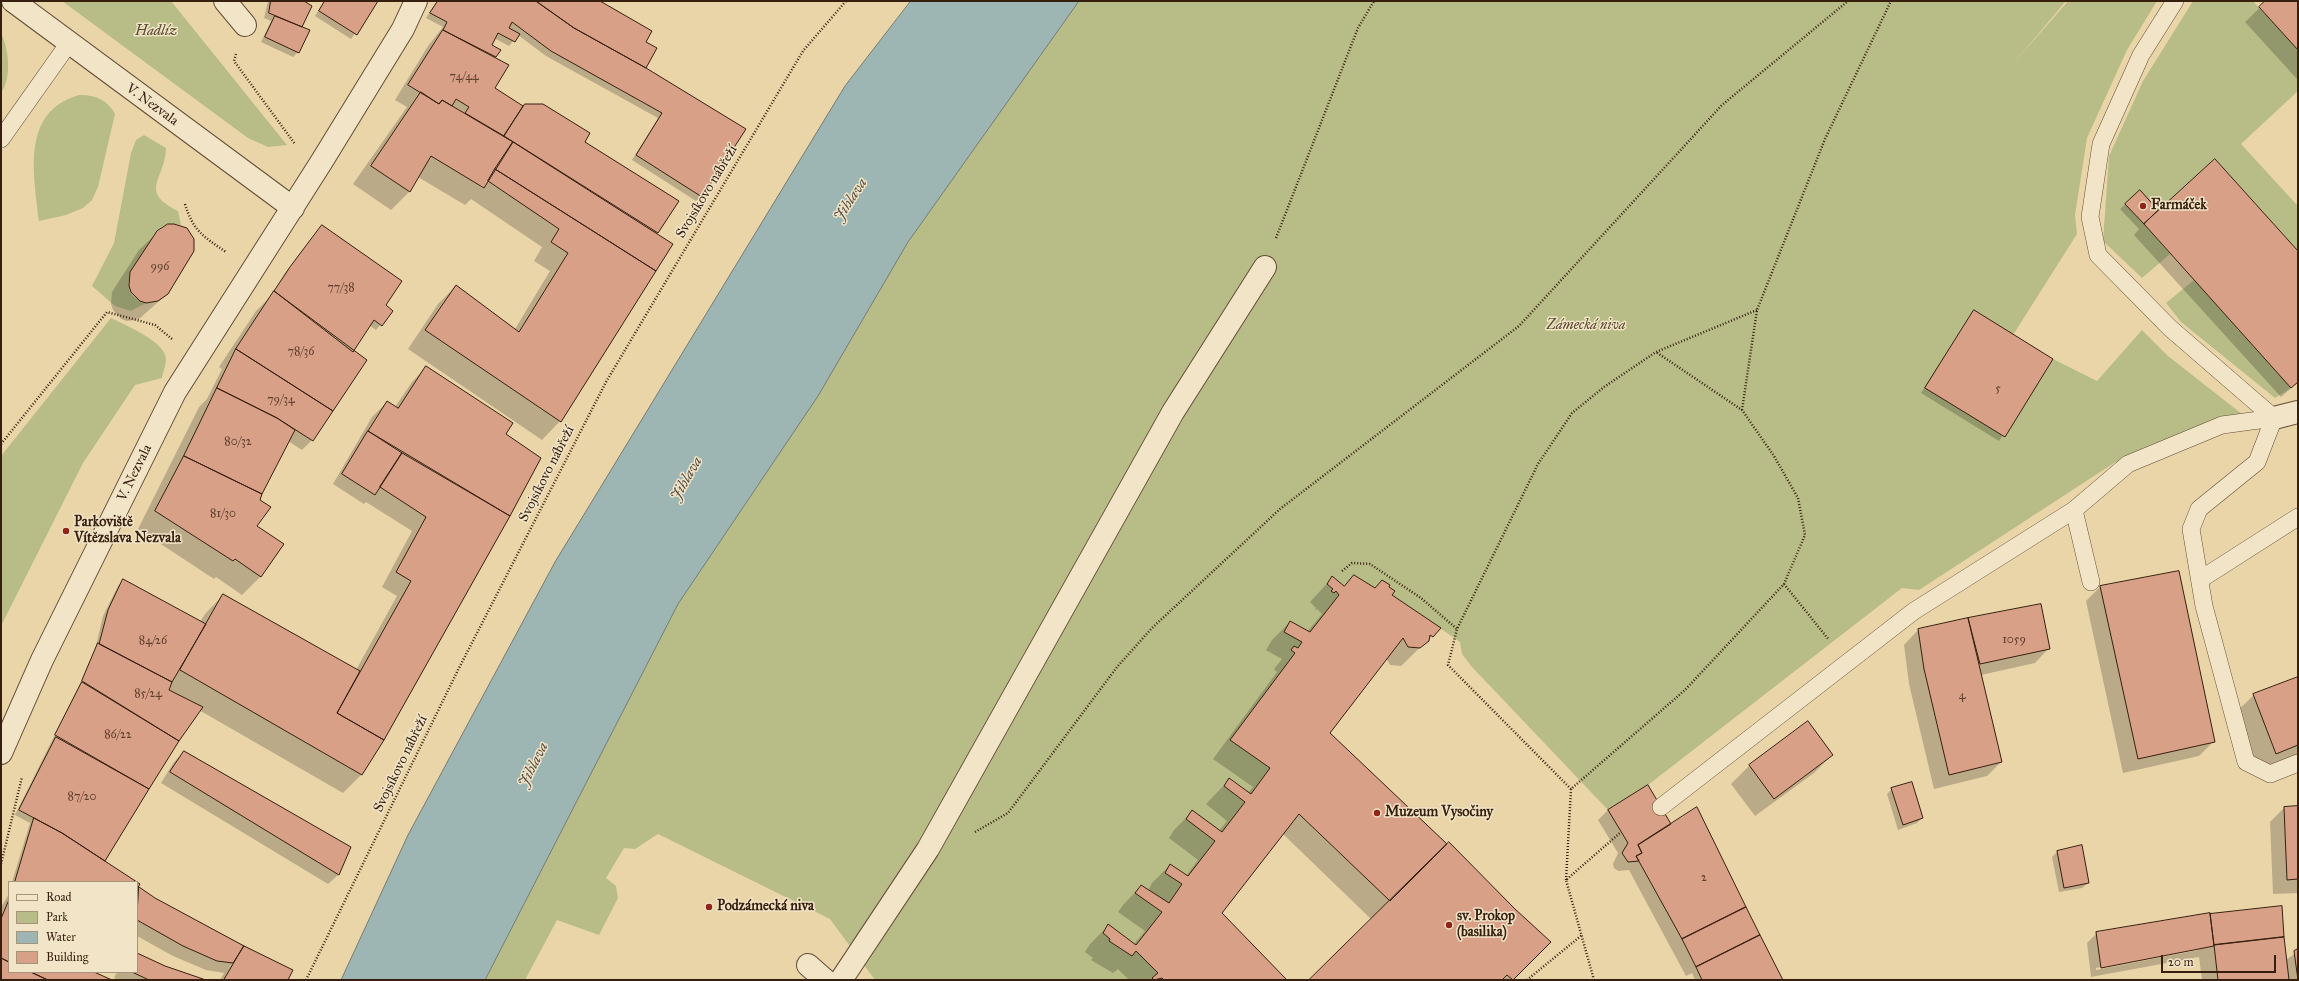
<!DOCTYPE html>
<html>
<head>
<meta charset="utf-8">
<style>
  body { margin:0 }
  #map { position:relative; width:2299px; height:981px; overflow:hidden; background:#ead5a9; font-family:"IM FELL Great Primer",serif }
  canvas { display:block }
  .frame { position:absolute; inset:0; border:2px solid #361f0f; pointer-events:none }
  .legend { position:absolute; left:8px; top:881px; width:130px; height:92px; box-sizing:border-box; background:#f1e4c7; border:1px solid #a6957d; margin:0; padding:5px 7px; list-style:none; font-size:12px; color:#361f0f }
  .legend li { display:flex; align-items:center; gap:8px; height:20px }
  .legend b { width:20px; border:1px solid #a6957d }
  .scale { position:absolute; left:2161px; top:955px; width:115px; height:18px; box-sizing:border-box; border:2px solid #361f0f; border-top:0; padding-left:5px; font-size:12px; line-height:14px; white-space:nowrap; color:#361f0f; -webkit-text-stroke:3px #f1e4c7; paint-order:stroke }
</style>
</head>
<body>
<div id="map">
<canvas width="2299" height="981"></canvas>
<div class="frame"></div>
<ul class="legend">
<li><b style="height:5px;background:#f1e4c7"></b>Road</li>
<li><b style="height:11px;background:#b8bd87"></b>Park</li>
<li><b style="height:11px;background:#9db6b4"></b>Water</li>
<li><b style="height:11px;background:#d9a088"></b>Building</li>
</ul>
<div class="scale">20 m</div>
</div>
<script>
const g = document.querySelector('canvas').getContext('2d');
g.lineJoin = 'round';
function paint(path, color) { g.fillStyle = color; g.fill(path, 'evenodd'); }
function stroke(path, color, width, dash) { g.strokeStyle = color; g.lineWidth = width; g.lineCap = dash ? 'butt' : 'round'; g.setLineDash(dash || []); g.stroke(path); }
function write(font, color, halo, rows, align = 'center') {
  g.font = font + ' "IM FELL Great Primer",serif'; g.lineWidth = 3; g.setLineDash([]); g.textBaseline = 'middle'; g.strokeStyle = halo; g.fillStyle = color; for (const [text, x, y, turn = 0] of rows) {
    g.save(); g.translate(x, y); g.rotate((+turn || 0) * Math.PI / 180); g.textAlign = isNaN(turn) ? turn : align; if (halo) g.strokeText(text, 0, 0); g.fillText(text, 0, 0); g.restore();
  }
}
paint(new Path2D(`
  M62,1h109l116,144 -19,2 -20,-9z
  M1079,1h987l-53,63 55,-63h89l-30,49 -40,88 -12,77 2,19 -64,101 -39,-25 -48,78 79,49 48,-78 44,22 45,-51 26,26 74,58 -65,23 -63,26 -195,127 -17,-2 -254,197 -40,25 -136,-143 -10,-13 -2,-12 -68,-47 -2,-10 -8,-5 -7,8 -21,-13 -10,11 -12,-10 -5,8 6,5 -1,2 2,2 2,-2 3,4 -29,37 -20,-11 -6,11 18,10 -4,6 -4,-2 -3,4 4,3 -65,87 40,28 -19,26 -21,-16 -6,8 21,16 -23,30 -30,-21 -5,8 28,22 -27,35 -18,-12 -5,9 17,11 -13,19 -29,-18 -5,8 27,19 -26,33 -28,-21 -5,9 7,6 -1,2 23,15 4,-5 22,22 -5,5 1,2h-279l-45,-61 -172,-85 -23,15 -11,-1 -18,30 10,8 2,12 -19,37 -42,-15 -32,60h-40l193,-376 140,-208 90,-154z
  M2193,1h60l45,49v41l-57,53 57,62v45l-83,-92 -71,65 26,30 -28,24 -39,-37 6,-85 34,-75z
  M1,33c8,16 11,45 0,60z
  M79,95c15,-1 29,5 36,19l-17,73 -6,13 -9,8 -17,7 -27,6c-5,-46 -19,-109 40,-126z
  M144,135l22,13c-1,32 -28,43 12,63l3,14c-7,-1 -12,-2 -18,1 -9,6 -13,16 -19,25 -11,17 -29,42 2,52l-15,8 -16,-5 -23,-20 22,-43 17,-90 5,-13z
  M2194,280l97,108 -16,10 -94,-76 -15,-19z
  M111,318c14,7 55,24 55,41 0,6 -3,13 -4,19l-27,7 -52,78 -82,163v-170z`), '#b8bd87');
const water = new Path2D(`
  M911,1h168l-171,241 -90,154 -140,208 -193,376h-144l67,-145 147,-273 290,-476z`);
paint(water, '#9db6b4');
stroke(water, '#747a72', 1);
paint(new Path2D(`
  M268,1h31l1,27 -2,24 -5,5 -32,-15 10,-21 -7,-3z
  M324,1h54l-27,38 -36,-23z
  M437,1h161l47,42v25l56,128 -5,5 -64,-41 26,-42 -112,-62 -28,-21 -9,11 -15,-8 -4,7 9,6 -5,7v30l29,19 2,-2 152,96 -21,33 -1,37 -95,150 -18,19 -134,-91 30,-45 18,-18 59,43 35,-58 -16,-10 8,-14 -71,-48 -6,6 -47,-28 -9,15 -18,18 -38,-26 54,-77 -12,-7 33,-54 15,-19 -17,-9z
  M2267,1h31l-1,78 -52,-57z
  M2140,192l11,27 147,34v129l-17,15 -147,-162 5,-6 -19,-20z
  M322,226l62,79 8,6 -16,19 -7,-5 -16,26 -41,89 -10,10 -14,-9 -29,59 -3,26 26,18 -22,33 -18,18 -26,-18 -2,2 -76,-50 61,-122 8,-8 15,-30 -3,-2 37,-56 15,-15 14,-23z
  M158,232l9,62 -28,25 -12,2 -6,-2 -8,-9 -2,-6 1,-12 27,-42z
  M1974,311l77,49 -52,81 -78,-48z
  M426,367l79,67 35,24 -156,282 -23,35 -18,18 -144,-83 -51,78 -44,74 31,20h-123l18,-59 -15,-8 63,-127 17,-38 8,-34 15,-30 5,-5 77,41 5,-8 18,-19 133,75 41,-74 -15,-9 30,-56 -46,-29 -2,2 -31,-20 39,-67 15,-15 8,5 17,-25z
  M1332,578l12,9 31,2 12,-2 3,8 49,34 -38,37 -11,-1 -4,-7 -58,75 221,209 -37,38h-202l62,-60 -90,-87 -61,80 64,67h-156l-11,-11 -5,4 -22,-13 2,-2 -8,-6 5,-8 18,-18 26,18 11,-13 -27,-19 5,-7 18,-19 7,5 4,-8 18,-18 16,11 12,-16 -29,-22 5,-8 18,-18 27,19 8,-10 -21,-17 24,-25 18,14 5,-6 -40,-28 64,-87 -3,-3 8,-10 -16,-9 6,-10 18,-18 17,10 15,-18 -5,-5 -2,2 1,-3 -6,-6z
  M2100,587l114,154 -15,15 -76,17 -37,-172z
  M2040,605l9,43 -14,15 -54,12 20,87 -14,14 -53,13 -25,-105 -5,-39 14,-15z
  M2298,678v78l-40,16 -23,-59 19,-18z
  M1808,723l24,32 -18,18 -59,43 -24,-32 18,-18z
  M184,752l166,95 -12,28 -10,9 -167,-101 13,-21z
  M1892,789l30,29 -5,5 -19,7 -11,-36z
  M2298,807v86l-25,1 -3,-72 14,-14z
  M1608,810l63,15 111,155h-87l-3,-7 -6,3 -57,-106 -11,1 -4,-3 -1,-4 5,-11 -20,-33z
  M2081,846l6,38 -5,4 -23,4 -7,-35 5,-5z
  M137,883v4l17,12 138,71 -5,10h-67l4,-7 -18,-3 -33,-14 -36,-20z
  M9,894v78h84l16,8h-108v-73z
  M2209,914l77,46 12,-9v29h-96l-3,-23 -108,20 -4,-34 10,-10zM2198,948v2l-102,20v-2z
  M137,954l27,12 39,14h-85l-4,-2 3,-6h20z`), '#0003');
const building = new Path2D(`
  M271,1h33l8,5 -10,21 -33,-14z
  M325,1h53l-21,34 -38,-24z
  M438,1h98l38,27 72,40 100,61 -44,68 -66,-42 26,-42 -111,-62 -39,-29 -3,6 11,6 -5,8 -17,-9 -6,12 9,5 -5,7 -53,-27 4,-8 -17,-9z
  M536,1h64l52,30 -6,11 11,6 -11,20 -72,-40z
  M2265,1h33v49l-39,-43z
  M275,16l35,14 -11,23 -34,-16z
  M443,30l66,35 -14,23 28,18 -19,30 -39,-23 4,-6 -13,-8 -4,7 -10,-6 -3,4 -31,-19z
  M421,92l18,12 3,-4 71,42 -29,46 -53,-32 -21,36 -39,-26z
  M525,104h18l47,29 -5,9 94,59 -21,32 -154,-97z
  M513,142l160,102 -17,27 -161,-102z
  M2215,159l83,92v131l-7,6 -147,-164z
  M495,169l161,102 -95,151 -136,-92 31,-45 63,47 49,-79 -17,-11 8,-13 -71,-48z
  M2140,190l18,20 -14,14 -19,-20z
  M168,224h6l13,4 7,11v12l-26,43 -10,7 -12,2 -6,-2 -9,-9 -2,-6 1,-14 27,-41z
  M322,225l80,56 -16,24 7,6 -11,15 -8,-6 -21,32 -79,-61 16,-24z
  M274,291l93,69 -34,51 -97,-62z
  M1974,310l79,49 -48,78 -80,-49z
  M236,349l97,62 -20,30 -36,-23 -60,-30z
  M426,366l87,57 -7,11 35,24 -31,58 -142,-85 19,-30 11,7z
  M217,388l60,30 18,12 -33,64 -78,-38z
  M368,431l34,22 -27,42 -33,-21z
  M402,453l108,63 -126,224 -47,-27 74,-132 -15,-9 30,-55 -46,-30z
  M184,456l78,38 -2,6 11,7 -14,19 27,18 -23,33 -26,-18 -2,2 -78,-50z
  M2179,571l36,171 -77,17 -38,-173z
  M1354,575l21,13 7,-8 8,5 -1,2 6,4 -3,4 49,33 -8,9 -3,-2 -1,6 -9,7 -12,-1 -5,-9 -73,95 117,111 -57,57 -91,-87 -77,99 65,67h-123l-2,-2 -8,2 -2,-2 6,-5 -22,-22 -4,5 -23,-15 1,-2 -7,-6 5,-9 28,21 26,-33 -27,-19 6,-8 28,18 13,-19 -17,-11 5,-9 18,12 27,-35 -29,-22 6,-9 30,22 23,-30 -21,-16 5,-8 22,16 19,-26 -40,-28 65,-87 -4,-3 3,-4 4,2 4,-6 -18,-10 6,-11 20,11 29,-37 -3,-4 -2,2 -3,-2 2,-2 -6,-5 5,-8 12,10z
  M123,579l83,45 -34,58 -73,-38 9,-34z
  M223,594l137,77 -23,42 47,27 -22,35 -182,-105z
  M2041,604l9,45 -70,15 -12,-46z
  M1968,618l34,144 -53,13 -25,-106 -6,-40z
  M98,643l74,39 -3,8 34,17 -24,34 -97,-60z
  M2298,677v68l-22,9 -23,-60z
  M82,682l97,59 -30,48 -94,-54z
  M1808,721l25,34 -59,44 -25,-34z
  M56,737l93,52 -44,72 -43,-28 -43,-23z
  M184,751l167,96 -12,28 -169,-103z
  M1912,782l11,36 -20,7 -12,-37z
  M1648,785l23,39 -33,21 4,8 -6,3 3,5 -11,1 -6,-9 6,-10 -20,-33z
  M2298,806v73l-11,1 -3,-73z
  M1697,807l49,100 -64,32 -46,-83 6,-3 -4,-8z
  M34,818l28,15 78,51 -3,5v-7h-122z
  M1449,842l66,67 36,33 -38,38 -6,-5 -5,5h-193z
  M2082,845l7,38 -25,5 -7,-37z
  M139,887l16,11 89,48 -11,17 -16,-2 -34,-15 -46,-26z
  M9,900v62l-8,-4v-39z
  M2282,906l2,31 -70,8 -4,-31z
  M1746,907l14,28 -64,32 -14,-28z
  M2210,913l4,33 -113,22 -5,-36z
  M1760,935l23,45h-81l-6,-13z
  M2284,937l5,43h-71l-4,-35z
  M244,946l49,24 -5,10h-64z
  M2298,949v31l-4,-29z
  M137,953l28,13 41,14h-57l-17,-8h5z
  M1,958l8,4v10h22l17,8h-47z
  M31,972h63l18,8h-64z`);
paint(building, '#d9a088');
stroke(building, '#361f0f', 1);
const service = new Path2D(`
  M2175,1l-34,54 -40,89 -11,73 8,38 72,73 104,90
  M1,139l68,-96
  M2274,418l-17,44 -58,47 -8,20 13,77 42,156 24,12 28,-11
  M2074,510l17,72
  M2201,579l97,-62
  M1661,807l253,-196 160,-101 54,-46 94,-39 52,-7`);
const minor = new Path2D(`
  M13,1l280,207
  M225,1l20,24
  M2274,418l24,-6
  M1,753l41,-93 133,-268 147,-231 81,-132 13,-28
  M808,965l17,15
  M841,980l87,-131 245,-437 92,-145`);
stroke(service, '#634c36', 18);
stroke(minor, '#634c36', 24);
stroke(new Path2D(`
  M236,54l-2,7 61,83
  M185,204c8,27 19,33 41,48
  M1276,238l82,-210 16,-27
  M1742,410l15,-100 68,-171 66,-138
  M1,444l106,-132 48,13 17,14
  M1342,571l10,-8 18,1 51,34 36,31
  M1784,584l45,56
  M1571,789l-123,-124 9,-36 81,-165 34,-51 32,-26 52,-35 101,-42
  M975,832l33,-19 109,-146 35,-39 128,-119 239,-183 203,-221 126,-104
  M1,864l21,-87
  M1566,880l5,-91 114,-99 99,-106 21,-49 -7,-37 -24,-42 -32,-46 -86,-58
  M306,980l152,-310 148,-288 197,-331 43,-50
  M1527,980l55,-45
  M1594,980l-28,-100 55,-48`), '#361f0f', 2.5, [1, 2]);
stroke(service, '#f1e4c7', 17);
stroke(minor, '#f1e4c7', 22);
for (const [x, y, r, color] of [
  [2143,206,4,"#8f2418"],
  [66,531,4,"#8f2418"],
  [1377,813,4,"#8f2418"],
  [709,907,4,"#8f2418"],
  [1449,925,4,"#8f2418"]
]) { const dot = new Path2D(); dot.arc(x, y, r, 0, 2 * Math.PI); g.fillStyle = color; g.fill(dot); stroke(dot, '#f1e4c7', 1.5); }
write('12px', '#5f3f2d', null, [
  ["74/44",464,77],
  ["996",160,267],
  ["77/38",341,288],
  ["78/36",301,352],
  ["5",1998,389],
  ["79/34",281,400],
  ["80/32",238,442],
  ["81/30",223,514],
  ["1059",2014,640],
  ["84/26",153,641],
  ["85/24",148,694],
  ["4",1962,696],
  ["86/22",118,735],
  ["87/20",82,797],
  ["2",1704,878]
]);
write('italic 14px', '#56462d', '#f1e4c7', [
  ["Hadlíz",156,32],
  ["Zámecká niva",1586,326]
]);
write('14px', '#361f0f', '#f1e4c7', [
  ["V. Nezvala",152,105,36],
  ["Svojsíkovo nábřeží",707,192,-59],
  ["V. Nezvala",135,473,-64],
  ["Svojsíkovo nábřeží",547,474,-63],
  ["Svojsíkovo nábřeží",401,764,-64]
]);
write('bold 14px', '#361f0f', '#f1e4c7', [
  ["Farmáček",2151,206],
  ["Parkoviště",74,523],
  ["Vítězslava Nezvala",74,539],
  ["Muzeum Vysočiny",1385,813],
  ["Podzámecká niva",717,907],
  ["sv. Prokop",1457,917],
  ["(basilika)",1457,933]
], 'left');
write('italic 15px', '#554c41', '#f1e4c7', [
  ["Jihlava",851,200,-57],
  ["Jihlava",687,479,-60],
  ["Jihlava",534,765,-63]
]);
</script>
</body>
</html>
